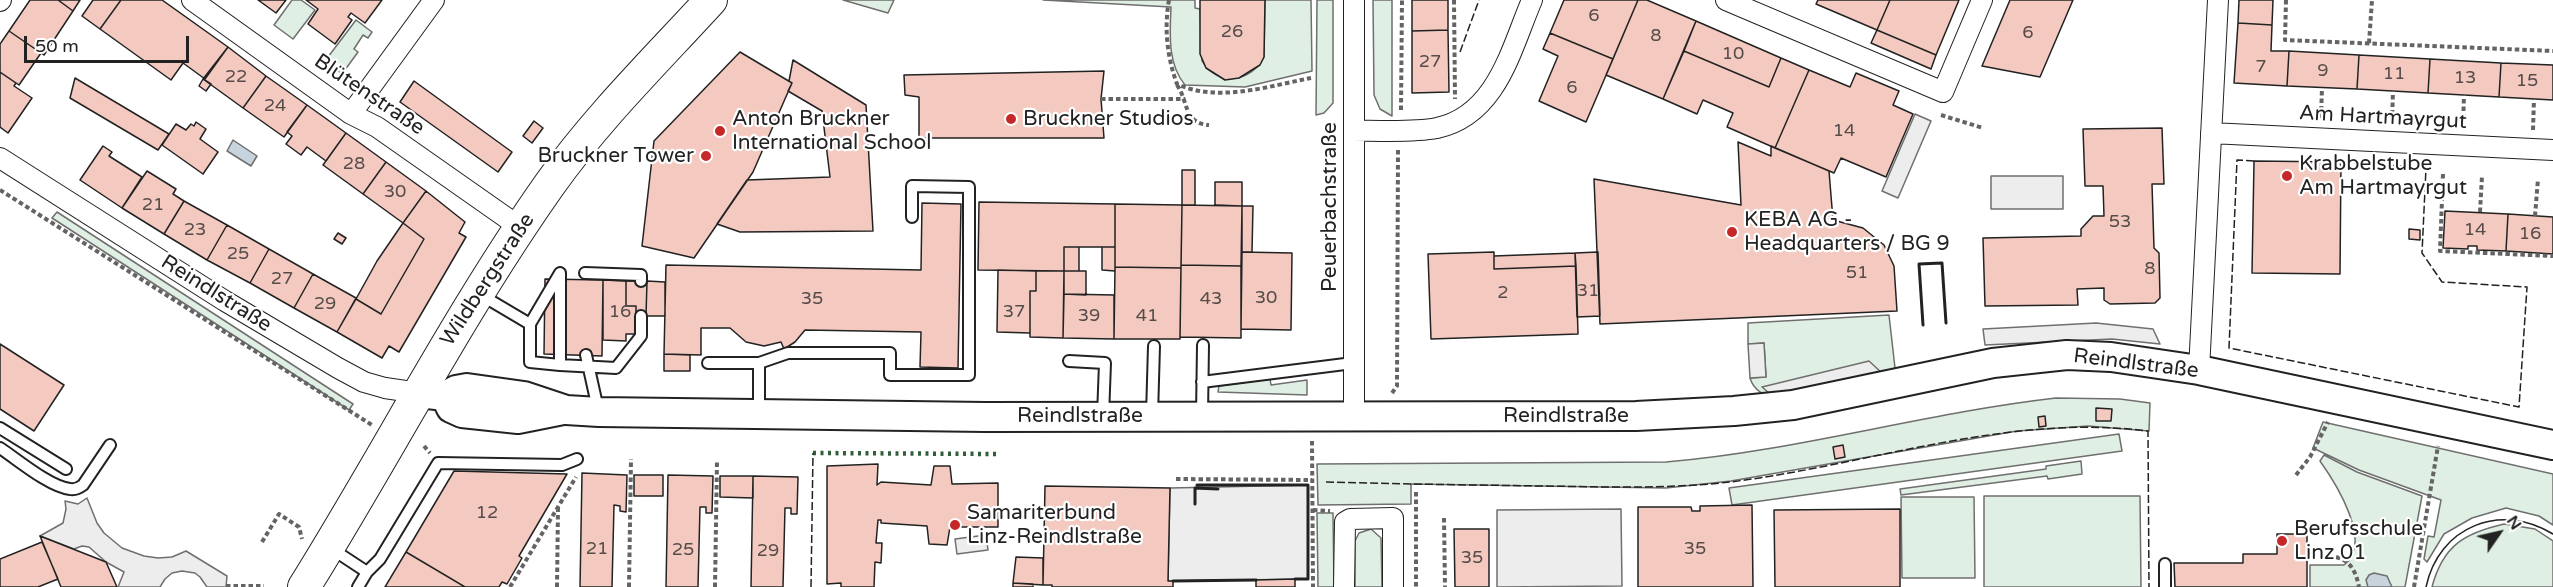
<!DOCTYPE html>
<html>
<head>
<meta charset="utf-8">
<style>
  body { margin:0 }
  #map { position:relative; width:2553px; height:587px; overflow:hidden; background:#fff; font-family:"Varela Round",sans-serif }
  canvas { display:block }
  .north { position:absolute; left:2469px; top:503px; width:60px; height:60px; -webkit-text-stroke:4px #fff; paint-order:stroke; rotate:56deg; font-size:16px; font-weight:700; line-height:24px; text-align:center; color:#222 }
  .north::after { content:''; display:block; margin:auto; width:21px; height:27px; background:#222; clip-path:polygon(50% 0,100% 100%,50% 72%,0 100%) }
  .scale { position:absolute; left:24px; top:36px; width:165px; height:27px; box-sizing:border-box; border:3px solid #222; border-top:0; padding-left:8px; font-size:18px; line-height:21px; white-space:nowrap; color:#222; -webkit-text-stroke:4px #fff; paint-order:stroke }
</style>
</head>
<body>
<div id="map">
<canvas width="2553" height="587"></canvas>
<div class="north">N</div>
<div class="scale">50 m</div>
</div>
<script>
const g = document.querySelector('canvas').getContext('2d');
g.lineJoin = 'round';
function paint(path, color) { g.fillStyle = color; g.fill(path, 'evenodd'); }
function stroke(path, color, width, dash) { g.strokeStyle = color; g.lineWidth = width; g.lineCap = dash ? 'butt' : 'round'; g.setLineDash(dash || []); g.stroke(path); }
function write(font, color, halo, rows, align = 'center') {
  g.font = font + ' "Varela Round",sans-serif'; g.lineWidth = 4.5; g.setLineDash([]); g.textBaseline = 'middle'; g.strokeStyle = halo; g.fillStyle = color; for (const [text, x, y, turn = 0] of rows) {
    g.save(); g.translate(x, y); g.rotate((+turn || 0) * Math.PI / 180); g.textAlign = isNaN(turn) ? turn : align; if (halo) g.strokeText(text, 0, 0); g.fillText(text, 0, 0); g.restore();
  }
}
const green = new Path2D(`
  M292,0h9l14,10 -22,29 -19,-14z
  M843,0h51l-6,13z
  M1043,0h152v8l5,1 2,52c15,26 50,21 62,-4l1,-57h46l1,71 -67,16 -60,-2c-18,-22 -15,-52 -14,-78z
  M1317,0h16v103l-9,10 -8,2z
  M1373,0h19v116l-12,-7 -6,-14z
  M356,20l16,12 -4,6 -5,-3 -9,14 4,3 -16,22 -17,-13z
  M57,212l296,192 -4,6 -297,-192z
  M1889,315l6,53 -2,3 -130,16 13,12c-12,-4 -22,-8 -26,-21l16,-1 -2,-34 -16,1v-21z
  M1270,379l1,6 36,-5v15l-89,-3 1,-6z
  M2056,398l64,1 30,4 -1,28 -61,-5 -71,5 -286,50 -65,7 -255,-4v20l-93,1 -1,-41 349,-2c131,-11 258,-49 390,-64z
  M2323,422l230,52v51l-14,-9 -33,-8 -34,10 -28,16 -17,28 -3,-3 4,-23 6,1 7,-37 -82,-30 -46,-22z
  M2119,434l3,17 -390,54 -3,-17z
  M2324,455l33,17 65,24 -17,91h-95v-22h34c30,-22 -9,-83 -24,-104z
  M2081,461l1,13 -34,5 -1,-3 -146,19 -1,-6 146,-20v-3z
  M1984,496h156l1,91h-157z
  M1901,497h73l1,81h-73z
  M1317,513h16l1,74h-16z
  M2504,524l31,5 18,12v46h-121c11,-42 33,-54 72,-63z
  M1371,529l10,9 1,49h-27v-46l4,-8z`);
paint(green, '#e0efe3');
stroke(green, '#6f6f6f', 1.5);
const parking = new Path2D(`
  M1915,114l16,7 -33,77 -16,-7z
  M1991,176h72v33h-72z
  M2096,323l57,6 7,15 -48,-5 -127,6 -2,-16z
  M1764,343l2,34 -16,1 -2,-34z
  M1869,361l14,13 -107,25 -14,-12z
  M1308,485v94l-140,2 2,-93z
  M87,498l10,25 7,10 18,15 22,8 14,2 14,-1 14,-6 41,25 -1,11h-19l-7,-10 -5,-4 -13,-2 -10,2 -7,6 -5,8h-42l6,-15 -18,-10 -17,-15 -7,-1 -8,3 -34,-13 23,-13 3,-14 -1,-8 13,3z
  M1621,509l1,77 -125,1v-77z
  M986,535l2,15 -31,4 -2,-15z`);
paint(parking, '#ededed');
stroke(parking, '#6f6f6f', 1.5);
const water = new Path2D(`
  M233,140l24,16 -6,10 -24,-15z
  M2374,573l13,3 5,11h-24l-2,-7 3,-5z`);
paint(water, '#c7d3dd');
stroke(water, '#6f6f6f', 1.5);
const building = new Path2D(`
  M30,0h28l15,11 -29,44 -35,-24z
  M58,0h22l-7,11z
  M93,0h28l-21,29 -18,-13z
  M121,0h41l66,47 -23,32 -22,-16 -12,17 -71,-51z
  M258,0h28l-10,13z
  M306,0h76l-17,23 -14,-10 -3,4 4,3 -17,24 -27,-20 10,-15z
  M1200,0h65l-1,57 -4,8 -21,13 -14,2 -19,-12 -6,-14z
  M1412,0h36v30l-36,1z
  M1564,0h74l-25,59 -63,-26z
  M1638,0h9l49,21 -33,78 -57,-24z
  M1818,0h72l-13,30 -61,-26z
  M1890,0h69l-23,55 -59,-25z
  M2010,0h63l-33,77 -58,-11z
  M2239,0h34l-1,25 -34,-2z
  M1696,21l85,37 -12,29 -85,-36z
  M2238,23l34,2 -1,26h18l-2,35 -53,-3z
  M1448,30l1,62 -37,1v-62z
  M1877,30l59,25 -5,14 -60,-26z
  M9,31l32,22 -22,32 -19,-13v-28z
  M1550,33l63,26 -27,63 -47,-21 19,-45 -15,-7z
  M228,47l38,29 -23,32 -40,-29z
  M1684,51l85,36 12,-29 28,12 -34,78 -48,-21 6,-14 -30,-13 -6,14 -34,-15z
  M2289,51l70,4 -2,34 -70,-3z
  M740,52l52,31 -39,89 -59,86 -52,-12 12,-105z
  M2359,55l71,4 -2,34 -71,-4z
  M2430,59l71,4 -2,34 -71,-4z
  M793,60l73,45 7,126 -133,1 -23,-8 30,-44 83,-3 -8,-66 -34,-20 4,-8 -3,-2z
  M2501,63l52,2v35l-54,-3z
  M1809,70l41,17 6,-14 43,18 -6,14 20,9 -27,63 -45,-19 -7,15 -59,-25z
  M1104,71l-3,28 3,39h-185v-41l-14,-2 -1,-20z
  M0,72l16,11 -2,3 18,12 -24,35 -8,-6z
  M266,76l41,29 -23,32 -41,-29z
  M75,78l94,56 -11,16 -88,-52z
  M203,79l8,5 -5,7 -7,-5z
  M414,81l98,71 -14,20 -98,-70z
  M307,105l39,28 -20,28 -19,-14 -6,8 -15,-11 6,-8 -5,-4z
  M534,121l9,7 -11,15 -9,-7z
  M196,122l10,7 -6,10 18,13 -15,22 -41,-29 14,-21 10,6 5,-6 3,2z
  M2162,128l2,56h-12l2,64 5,5 1,45 -5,5 -45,1 -6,-4v-12l-27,1 1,16 -93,1 -2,-68 98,-2v-7l12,-13h11l-1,-30h-18l-2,-57z
  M346,133l40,29 -23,32 -40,-29z
  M1738,142l33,14v-10l58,25 4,49 30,8 21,17 10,21 3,45 -297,13 -6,-145 147,26z
  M103,146l9,6 -3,4 33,21 -20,31 -42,-28z
  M2254,161l87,1 -1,112 -88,-1z
  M386,162l40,29 -23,32 -40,-29z
  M1182,170h13v35h-13z
  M147,171l29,18 -3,5 11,7 -20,33 -42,-26z
  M1215,182h27v24l-27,-1z
  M426,191l39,31 -6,11 7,4 -67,115 -10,-6 -7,12 -45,-26 19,-33 25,15 43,-75 -21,-16z
  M184,201l43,24 -20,35 -43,-26z
  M979,202l136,2v43h-51v24l-86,-1z
  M922,203l39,1 -3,164 -38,-1 1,-35 -116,-2 -10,12 -11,7 -3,-7 -17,4 -18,-4 -16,-14h-29v27l-37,-1 2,-89 255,5z
  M1115,204l67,1 -1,63 -66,-1z
  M1182,205l60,1 -1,60 -60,-1z
  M1242,206h11l-1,46h-10z
  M2445,211l63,3 -2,37 -29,-1v-4h-9v3l-25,-1z
  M2508,214l45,3v37l-47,-3z
  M403,223l21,16 -43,75 -25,-15 21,-38z
  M227,225l42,24 -19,34 -43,-23z
  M2409,229l11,1v10l-11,-1z
  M338,233l8,5 -4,6 -8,-5z
  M1064,247h15v24h-15z
  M1102,247h13v24l-13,-1z
  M269,249l44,25 -19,34 -44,-25z
  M1242,252l50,1 -1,77 -50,-1z
  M1494,252v17l82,-3 2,68 -147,5 -3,-85z
  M1598,252l2,64 -23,1 -2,-64z
  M1575,253l1,13 -82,3v-13z
  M1181,265l60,1v72l-61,-1z
  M1115,267l66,1 -1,71h-66z
  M998,270l38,1v20h-6v42l-33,-1z
  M1036,271h28l-1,67 -33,-1v-46h6z
  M1064,271h22v24l-22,-1z
  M313,274l43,24 -19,34 -43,-24z
  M545,279l58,1 -1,76 -58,-2z
  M603,280l23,1v25h10v28h-10v7l-23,-1z
  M626,281h21l-1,35h-10v-10h-10z
  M647,281l18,1v34h-19z
  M1064,294l50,1v44l-51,-1z
  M0,344l64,41 -30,46 -34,-22z
  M664,354l26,1v16h-26z
  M2096,408l16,1 -1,12h-15z
  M2045,416l1,10 -7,1 -1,-10z
  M1843,445l2,12 -10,2 -2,-12z
  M878,464l-1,21 4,-3 50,3 3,-19h16l2,18 46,-1v44h-48l-3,18 -18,-1 -2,-18 -46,-3v-3h-3l-2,23h6l-1,20 -6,-1 -1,25h-33v-4l-14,1v-118z
  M454,471l113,3 -48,82 3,2 -15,26 -5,-2 -3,5h-34l-59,-35z
  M582,473l45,2 -1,37 -6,-1v-5l-6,-1 -2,82h-32z
  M634,475h29v21h-29z
  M668,475l45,1 -1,37h-6v-6h-6l-2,80h-32z
  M720,476h33v22l-33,-1z
  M753,476l45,1 -1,37h-6v-6h-6l-2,79h-32z
  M1045,486l125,2 -2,93h5v6h-121v-2h-9z
  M1752,505l1,82h-115v-80h53l1,4h8v-5z
  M1900,509v78h-125l-1,-77z
  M1454,529h35v58h-34z
  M2277,534h30v53h-132l-1,-24h69v-9h34z
  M40,536l66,26 11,25h-56z
  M42,542l16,37 -20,8h-38v-28z
  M406,552l59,35h-80z
  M1016,557l27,1v27l-30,-2z
  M1295,579v8h-39v-7z
  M1013,583l20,1v3h-20z`);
paint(building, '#f3c9c0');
stroke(building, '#222', 1.5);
const lane = new Path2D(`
  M585,273l56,2v6
  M481,295l49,29 30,-51v92l56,3 25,-32v-20
  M530,324v38l30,3
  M586,355l12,54
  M1069,361l36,2 -2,53
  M708,363h51v50
  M759,363l29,-10h102v22h79v-188l-57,-1v31
  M1202,382l151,-19
  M1152,415l2,-69
  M1202,415l1,-70
  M0,428l66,41
  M0,448c18,12 50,39 70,41 5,1 9,-1 13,-4l27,-40
  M332,549l35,23 -9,15
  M2165,564v23
  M367,572l13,-13 58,-96 124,2 15,-6`);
const street = new Path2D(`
  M192,0l159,114 26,13 144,101
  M1726,0l217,92 39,-92
  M0,1l1,-1
  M351,114l83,-114
  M1354,131c26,-1 57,2 83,-3 60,-13 74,-79 95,-128
  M2211,133l342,17
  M0,158l225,143 113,67 26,14 21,6 34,5
  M2199,370l19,-370
  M1354,415v-415
  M1344,587l1,-65 5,-3 43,-1v69`);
const secondary = new Path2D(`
  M419,393l26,3 11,-6 11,-2 57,8 42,14 33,2 387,5 650,-1 98,-5 59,-6 200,-42 74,-8 44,2 88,13 354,75
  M445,396l6,12 11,5 56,6 45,-9`);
const primary = new Path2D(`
  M304,587c83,-133 155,-274 246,-403 47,-66 106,-124 161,-184`);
stroke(lane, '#222', 14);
stroke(street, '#222', 22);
stroke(secondary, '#222', 32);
stroke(primary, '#222', 34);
stroke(new Path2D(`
  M1169,0c-5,28 -2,57 8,84 41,19 92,2 134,-6
  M1454,0l1,99
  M2286,0l-1,40 268,11
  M2369,43l3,-43
  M1177,85c12,17 6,38 32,40
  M1101,99h84
  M1401,110l1,-110
  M1941,115l42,13
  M2321,118l1,-30
  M2392,122l1,-31
  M2463,126l1,-31
  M2533,130l1,-31
  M2443,174l-3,77 113,5
  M0,190l372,235
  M2480,212l2,-36
  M2535,216l3,-37
  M1392,393l5,-7 1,-236
  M1312,441l1,146
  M424,446l6,7
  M2296,475l14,-18 18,-35
  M1176,479l136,1
  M1416,492v95
  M1313,510l17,1
  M1444,518l1,69
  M262,542l17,-28 20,13 3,12
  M2336,557c15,4 20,15 23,30
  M226,586h38
  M510,587l66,-110
  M557,587l1,-79
  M629,587l2,-128
  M715,587l2,-126
  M2414,587l24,-141`), '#646464', 4, [4.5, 3]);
stroke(lane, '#fff', 10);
stroke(street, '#fff', 20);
stroke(secondary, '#fff', 28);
stroke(primary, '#fff', 32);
stroke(new Path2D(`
  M2426,587c13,-61 75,-85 127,-53`), '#222', 1.5);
stroke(new Path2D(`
  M813,453l187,1`), '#2f5e38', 4.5, [3, 4.5]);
stroke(new Path2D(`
  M1460,52l19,-52
  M2254,161l-17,-1 -8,188 290,59 8,-120 -85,-5 -20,-29 4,-85 -85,-6
  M1326,482c73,2 145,3 218,4 62,1 124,3 186,-4 139,-17 277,-69 418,-51l1,156
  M811,587l2,-134`), '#222', 1.5, [8, 3]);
stroke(new Path2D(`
  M1923,325l-4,-61 23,-1 4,60
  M1197,485h111v94h-13
  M1195,504v-16l23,1
  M1173,581l83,-1`), '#222', 3);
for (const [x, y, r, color] of [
  [1011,119,6,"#c62828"],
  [720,131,6,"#c62828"],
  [706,156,6,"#c62828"],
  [2287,176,6,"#c62828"],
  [1732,232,6,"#c62828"],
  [955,525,6,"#c62828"],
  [2282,541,6,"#c62828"]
]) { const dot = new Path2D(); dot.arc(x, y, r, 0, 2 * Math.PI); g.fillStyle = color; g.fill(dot); stroke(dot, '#fff', 2); }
write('18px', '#564c4a', null, [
  ["6",1594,16],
  ["26",1232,32],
  ["6",2028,33],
  ["8",1656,36],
  ["10",1733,54],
  ["27",1430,62],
  ["7",2261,67],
  ["9",2323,71],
  ["11",2394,74],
  ["22",236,77],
  ["13",2465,78],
  ["15",2527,81],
  ["6",1572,88],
  ["24",275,106],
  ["14",1844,131],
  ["28",354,164],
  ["30",395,192],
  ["21",153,205],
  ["53",2120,222],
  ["23",195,230],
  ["14",2475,230],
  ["16",2530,234],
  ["25",238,254],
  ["8",2150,269],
  ["51",1857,273],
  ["27",282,279],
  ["31",1588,291],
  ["2",1503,293],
  ["30",1266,298],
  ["35",812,299],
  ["43",1211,299],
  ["29",325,304],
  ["16",620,312],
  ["37",1014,312],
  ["39",1089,316],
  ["41",1147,316],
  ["12",487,513],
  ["21",597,549],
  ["35",1695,549],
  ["25",683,550],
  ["29",768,551],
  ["35",1472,558]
]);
write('21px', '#222', '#fff', [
  ["Blütenstraße",369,95,34],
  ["Am Hartmayrgut",2383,118,3],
  ["Peuerbachstraße",1330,207,-90],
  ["Wildbergstraße",488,280,-57],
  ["Reindlstraße",216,294,32],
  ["Reindlstraße",2136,364,7],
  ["Reindlstraße",1080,416],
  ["Reindlstraße",1566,416]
]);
write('21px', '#222', '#fff', [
  ["Anton Bruckner",732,119],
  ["International School",732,143],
  ["Bruckner Studios",1023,119],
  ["Bruckner Tower",694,156,"right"],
  ["Krabbelstube",2299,164],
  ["Am Hartmayrgut",2299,188],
  ["KEBA AG -",1744,220],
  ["Headquarters / BG 9",1744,244],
  ["Samariterbund",967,513],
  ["Linz-Reindlstraße",967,537],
  ["Berufsschule",2294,529],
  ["Linz 01",2294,553]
], 'left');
</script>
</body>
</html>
